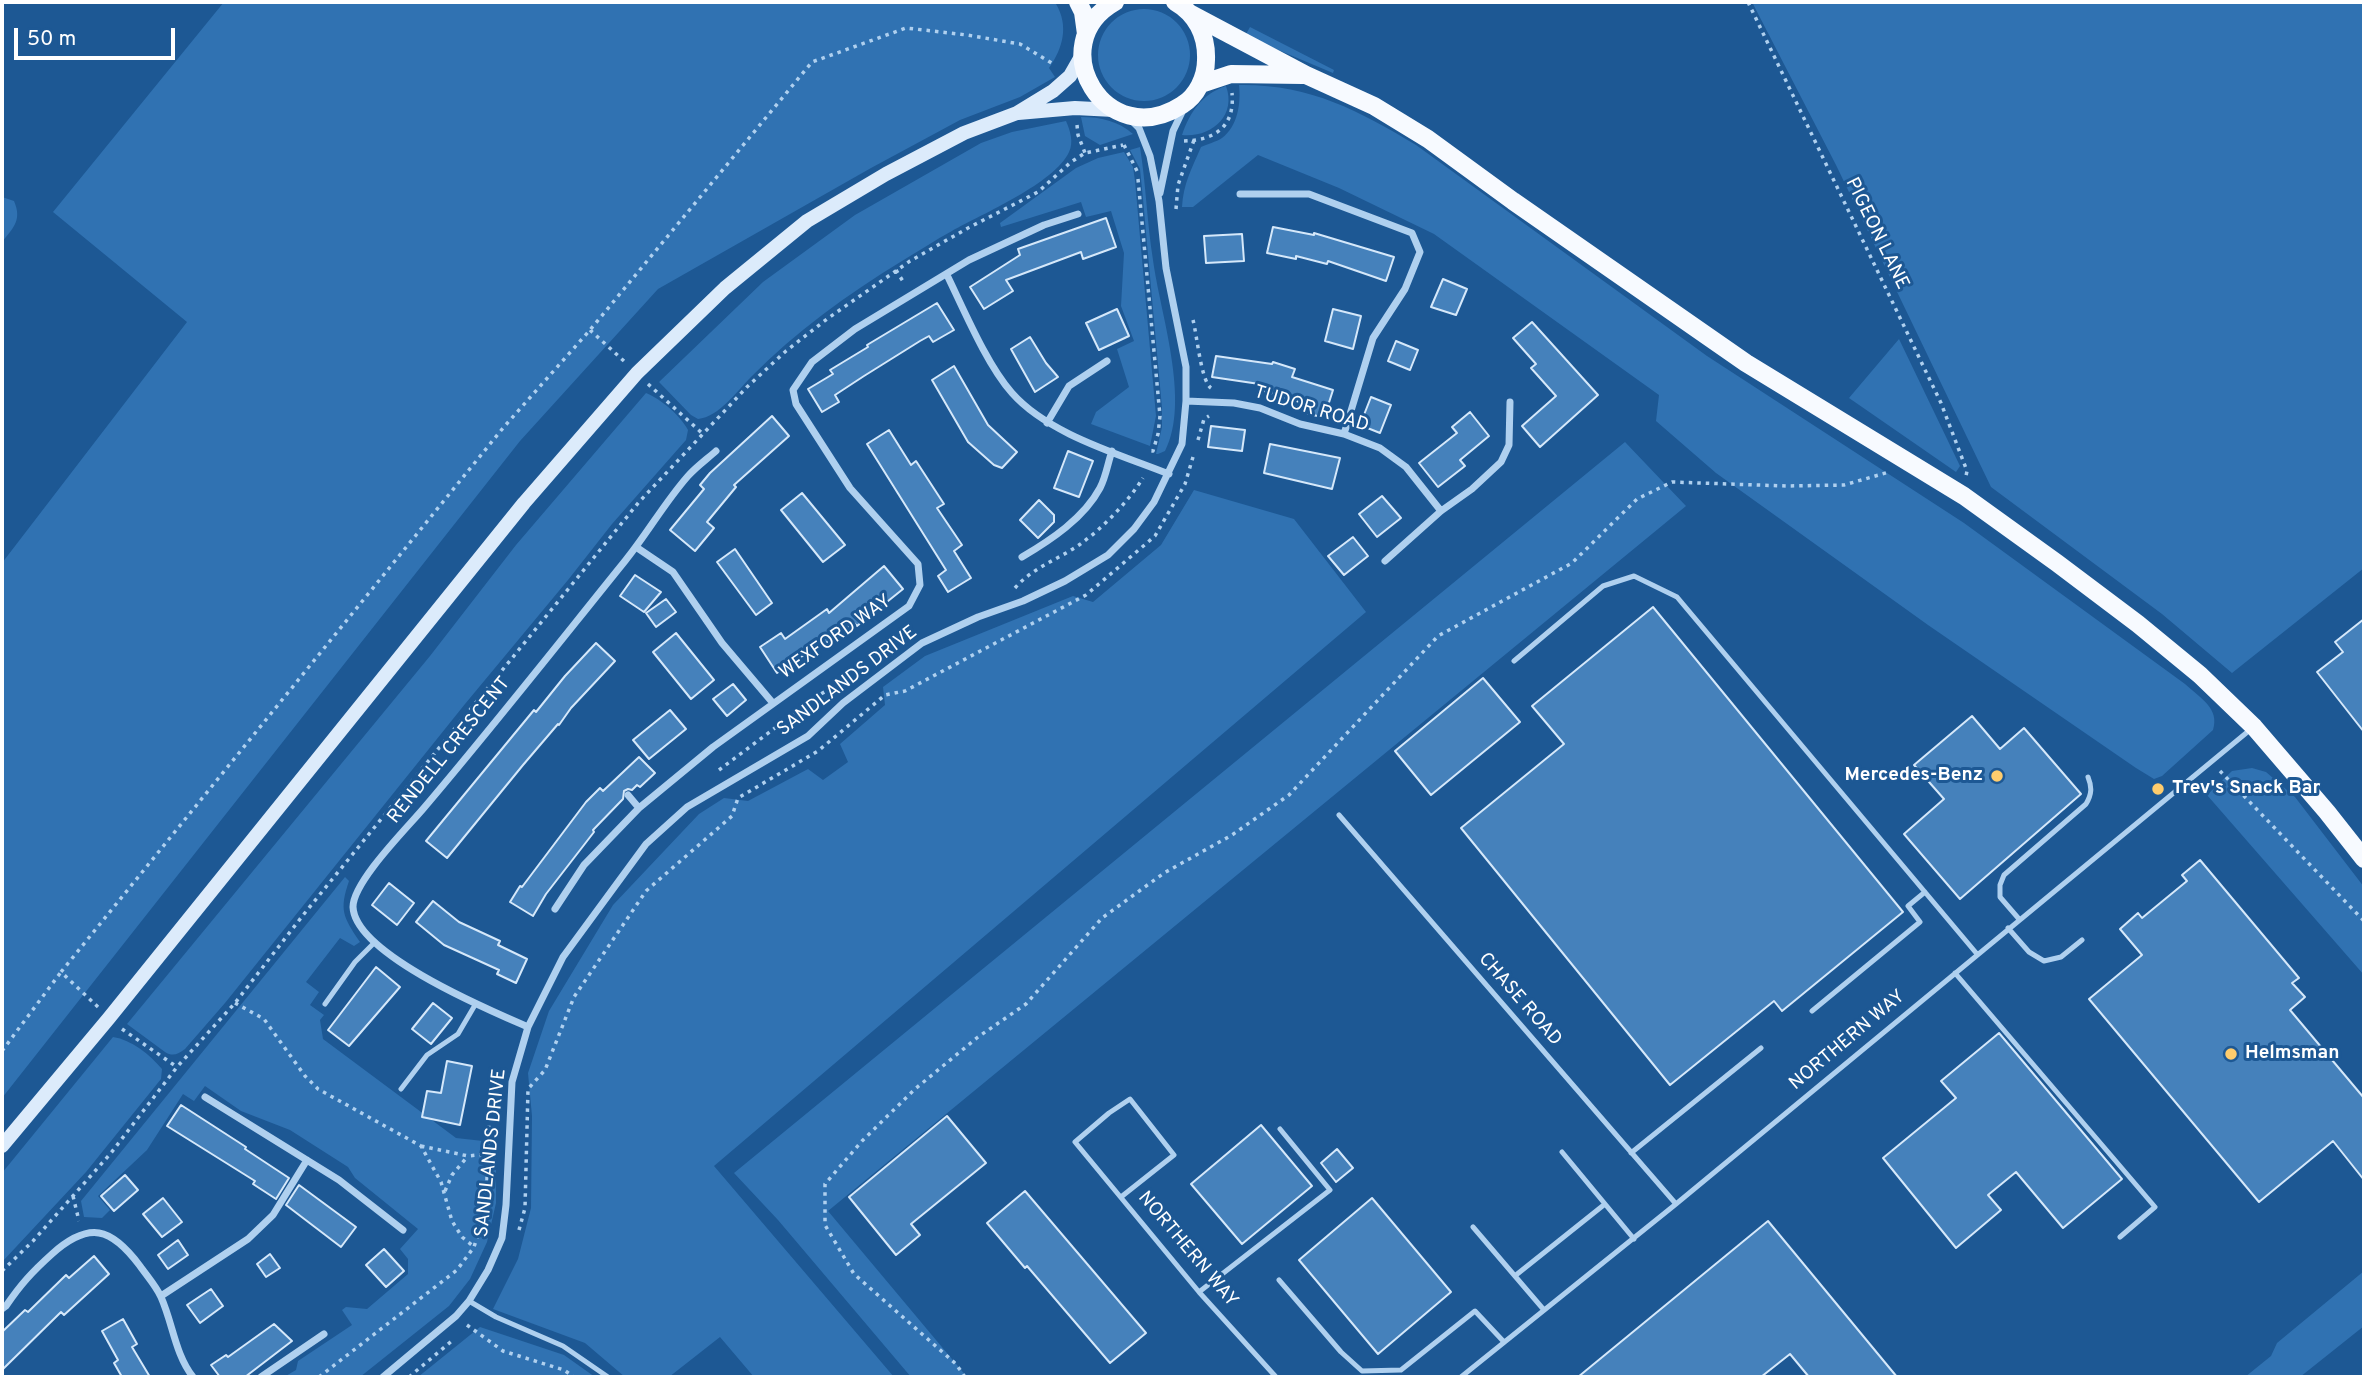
<!DOCTYPE html>
<html>
<head>
<meta charset="utf-8">
<style>
  body { margin:0 }
  #map { position:relative; width:2366px; height:1379px; overflow:hidden; background:#1d5894; font-family:Overpass,sans-serif }
  canvas { display:block }
  .frame { position:absolute; inset:0; border:4px solid #fff; pointer-events:none }
  .scale { position:absolute; left:14px; top:28px; width:161px; height:32px; box-sizing:border-box; border:4px solid #fff; border-top:0; padding-left:9px; font-size:21px; line-height:24px; white-space:nowrap; color:#fff; -webkit-text-stroke:5px #1d5894; paint-order:stroke }
</style>
</head>
<body>
<div id="map">
<canvas width="2366" height="1379"></canvas>
<div class="frame"></div>
<div class="scale">50 m</div>
</div>
<script>
const g = document.querySelector('canvas').getContext('2d');
g.lineJoin = 'round';
function paint(path, color) { g.fillStyle = color; g.fill(path, 'evenodd'); }
function stroke(path, color, width, dash) { g.strokeStyle = color; g.lineWidth = width; g.lineCap = dash ? 'butt' : 'round'; g.setLineDash(dash || []); g.stroke(path); }
function write(font, color, halo, rows, align = 'center') {
  g.font = font + ' Overpass,sans-serif'; g.lineWidth = 6; g.setLineDash([]); g.textBaseline = 'middle'; g.strokeStyle = halo; g.fillStyle = color; for (const [text, x, y, turn = 0] of rows) {
    g.save(); g.translate(x, y); g.rotate((+turn || 0) * Math.PI / 180); g.textAlign = isNaN(turn) ? turn : align; if (halo) g.strokeText(text, 0, 0); g.fillText(text, 0, 0); g.restore();
  }
}
paint(new Path2D(`
  M224,2h835l-3,2c13,22 7,44 -7,64l6,9 -35,20 -60,23 -89,48 -213,121 -138,152 -518,657v-535l185,-241 -134,-110z
  M1752,2h612v566l-132,105 -70,-59 -171,-127 -155,-322z
  M1098 55a46 46 0 1 1 92 0a46 46 0 1 1-92 0Z
  M1250,27l84,43 -1,3 -88,-37z
  M1239,85c70,-1 119,25 177,60l291,211 257,167 221,161c15,14 35,24 28,46l-51,46 -8,3 -18,-11 -208,-143 -212,-152 -60,-52 3,-26 -225,-161 -95,-46 -81,-33 -65,52h-11c1,-23 10,-39 19,-60 6,-3 15,-5 21,-9 16,-12 19,-35 17,-53z
  M1226,86c11,30 -15,52 -44,49 8,-23 20,-41 44,-49z
  M1081,117c20,0 37,4 52,17l-33,11 -15,-9z
  M1066,121c4,9 8,21 3,31 -14,31 -87,62 -117,79 -17,9 -33,20 -50,30 -54,33 -107,71 -151,116 -14,14 -32,40 -53,42l-7,-4 -32,-33 104,-100 92,-67 126,-72 31,-11z
  M1140,147c6,38 7,75 13,113 7,53 38,141 12,191l-7,3h-2l6,-27v-19l-19,-209 -3,-30 -10,-19z
  M1124,152l9,15 2,14 21,235 -6,30 -59,-22 5,-12 33,-25 -12,-38 17,-8 -13,-35 3,-53 -13,-42 -25,6 -5,-15 -80,25 -1,-4 76,-55 22,-10z
  M2,197l12,4c8,19 0,26 -12,41z
  M1899,339l61,127 -4,6 -107,-74z
  M646,393c15,6 35,23 42,37l-2,10 -74,84 -44,56 -103,124 -240,299 -40,46c-7,5 -12,8 -20,3l-38,-28 303,-368 86,-111z
  M1625,442l61,64 -858,705 139,166h-56l-133,-157 -44,-47z
  M1194,490l100,29 72,93 -652,554 180,211h-140l-34,-40 -51,40h-44l-40,-34 -92,-34 25,-50 13,-51 1,-92 -4,-43 21,-62 64,-106 86,-91 25,-16 24,3 60,-32 15,11 25,-18 -8,-18 45,-39 -2,-18 42,-31 148,-60 20,6 68,-57z
  M2252,768l14,4 29,25 69,90v88l-157,-180 25,-24z
  M345,877l4,4c-10,29 -6,36 11,61l-6,4 -14,-8 -34,44 13,10 -9,13 14,10 -4,5 3,19 133,99 27,3 13,-1v63l-9,39 -17,37 -21,27 -89,71h-76l12,-7 2,-9 54,-36 -10,-15 4,-3 21,2 41,-35v-15l-8,-10 18,-20 -63,-51 -7,-11 -58,-37 -49,-19 -36,-25 -11,15 -11,-7 -36,56 -49,46 12,14 -8,8 -18,-1 -3,-16z
  M113,1037c19,3 36,17 49,32l-1,10 -75,93 -84,90v-89z
  M2364,1271v55l-64,51h-55l26,-21 6,-13z
  M480,1327l84,28 31,22h-177z`), '#3072b2');
const building = new Path2D(`
  M1106,218l10,29 -33,12 -2,-7 -75,28 7,11 -29,18 -14,-22 50,-32 -2,-6z
  M1273,227l41,8v-2l80,24 -8,24 -58,-20 -1,3 -31,-8v3l-29,-6z
  M1242,234l2,27 -38,2 -2,-27z
  M1443,279l24,10 -11,26 -25,-8z
  M937,303l17,27 -21,12 -4,-6 -9,5 -56,35 -29,19 4,7 -17,10 -14,-23 25,-15 -3,-4 38,-23 -1,-2z
  M1117,309l12,27 -30,14 -13,-27z
  M1333,309l28,7 -8,33 -28,-8z
  M1532,322l66,73 -58,52 -18,-21 34,-30 -25,-28 5,-4 -23,-26z
  M1030,337l16,26 12,14 -23,15 -24,-43z
  M1396,341l22,9 -8,20 -22,-9z
  M1216,356l56,8 1,-2 22,7 -3,8 41,13 -9,28 -21,-6 3,-8 -42,-13 2,-6 -54,-8z
  M954,366l34,59 29,27 -15,16 -8,-3 -26,-23 -36,-62z
  M1371,397l20,8 -11,28 -20,-8z
  M1470,412l19,24 -29,24 5,6 -27,21 -19,-24 38,-30 -5,-6z
  M772,416l17,20 -55,49 2,2 -29,35 7,6 -19,23 -25,-21 34,-41 -4,-4 10,-12z
  M1211,426l34,4 -3,21 -34,-4z
  M889,430l22,35 5,-4 28,43 -7,4 25,37 -8,6 17,27 -23,14 -10,-16 8,-6 -79,-126z
  M1270,444l70,14 -8,31 -68,-16z
  M1068,451l25,10 -14,36 -25,-9z
  M802,493l43,52 -22,17 -42,-52z
  M1382,496l19,22 -24,19 -18,-23z
  M1039,500l15,15v7l-16,16 -18,-18z
  M1353,537l15,19 -24,19 -16,-19z
  M735,549l37,54 -16,12 -39,-53z
  M884,566l19,23 -46,37 -3,-3 -31,22 -1,-2 -45,30 -17,-26 21,-14 4,6 42,-30 2,4z
  M635,575l26,17 -17,20 -24,-16z
  M666,599l10,13 -20,15 -10,-14z
  M1653,607l250,305 -121,99 -8,-10 -104,84 -209,-257 103,-84 -32,-38z
  M2364,619v113l-47,-60 26,-20 -8,-10z
  M676,633l38,47 -23,19 -38,-47z
  M596,643l19,18 -44,47 -12,17 -1,-1 -35,41 -76,93 -21,-17 108,-131 2,2 29,-36z
  M1483,678l37,44 -89,73 -36,-44z
  M733,684l13,16 -19,16 -14,-17z
  M670,710l16,19 -37,30 -16,-19z
  M1972,716l28,33 24,-21 57,66 -121,105 -56,-65 40,-35 -30,-34z
  M639,757l16,16 -15,14 -3,-2 -5,5 -4,-1 -4,2 -1,8 -30,31 1,2 -48,62 -13,22 -23,-14 10,-16 2,1 64,-85 14,-14 3,3z
  M2200,860l99,118 -7,5 13,14 -15,13 74,88v82l-31,-39 -74,61 -170,-203 53,-44 -22,-26 18,-16 4,5 45,-37 -5,-6z
  M389,883l25,20 -17,22 -25,-20z
  M433,901l26,21 41,19 -2,4 29,14 -11,24 -19,-9 2,-4 -55,-25 -28,-23z
  M376,967l24,20 -51,59 -21,-16z
  M433,1003l19,15 -21,26 -19,-15z
  M1999,1033l123,146 -59,49 -47,-56 -28,23 13,15 -45,38 -73,-90 73,-60 -15,-17z
  M447,1061l25,5 -12,59 -38,-8 5,-26 14,2z
  M181,1105l65,42 -1,2 44,29 -13,21 -23,-15 2,-3 -88,-55z
  M947,1116l39,47 -75,61 9,11 -24,20 -47,-58z
  M1261,1125l51,61 -70,58 -51,-60z
  M1337,1149l16,19 -17,14 -15,-19z
  M125,1175l13,15 -24,21 -13,-15z
  M299,1185l57,42 -15,20 -55,-42z
  M1025,1191l121,142 -36,30 -83,-97 -2,2 -38,-45z
  M163,1198l19,24 -20,15 -19,-23z
  M1372,1198l79,94 -73,62 -79,-94z
  M1768,1221l129,156h-88l-19,-23 -29,23h-183z
  M178,1240l10,15 -20,14 -10,-14z
  M384,1249l20,22 -18,16 -20,-22z
  M270,1254l10,14 -14,9 -9,-13z
  M94,1256l15,18 -45,41 -3,-3 -59,58v-38l23,-22 3,2 38,-37 3,3z
  M211,1289l12,17 -23,17 -13,-18z
  M123,1319l14,25 -5,3 18,30h-28l-8,-14 4,-3 -16,-29z
  M274,1324l18,17 -47,36h-25l-9,-12 15,-10 2,2z`);
paint(building, '#4581bb');
stroke(building, '#d5e8fa', 2);
stroke(new Path2D(`
  M1748,2l193,401 26,68 -1,5
  M1077,125l1,10 7,18
  M1184,141c32,-1 51,-15 48,-48
  M1124,145l13,26
  M1138,179l22,237 -2,18 -5,17h-2
  M1176,209l2,-24 16,-45
  M896,270l8,13
  M1193,320c4,15 8,61 18,68
  M590,330l35,32
  M648,384l55,50
  M1198,440l6,-21 5,-3
  M1015,588c17,-20 42,-28 64,-43 24,-17 48,-42 64,-67
  M719,770l100,-75 31,-17
  M2220,771l144,150
  M235,1003l29,16 41,57 13,13 103,57 20,36 11,39 10,16 11,9
  M98,1007l-37,-35 442,-544 87,-98 222,-268 94,-34 61,7 53,9 35,21
  M122,1029l55,38
  M2,1051l59,-79
  M421,1146l47,10 19,-2
  M445,1191l7,-16 16,-19
  M73,1196l6,25
  M519,1230l6,-22 3,-119 17,-19 29,-73 72,-106 86,-75 6,-18 80,-47 67,-56 20,-4 181,-96 69,-59 30,-52 8,-27
  M2,1271l31,-30 78,-88 66,-86 58,-64 69,-89 335,-412 108,-115 39,-36 41,-32 83,-58 58,-33 70,-36 33,-30 14,-9 38,-8
  M467,1325l36,26 61,19 10,7
  M319,1377l138,-107 17,-23 13,-43v-50l4,-59 6,-19
  M409,1377l44,-37
  M965,1377l-9,-13 -102,-90 -29,-49v-41l37,-43 53,-52 63,-52 48,-33 76,-86 62,-45 68,-38 57,-40 149,-159 134,-73 65,-64 35,-17 114,4 58,-1 45,-13`), '#afd0ef', 3.5, [3.5, 5]);
stroke(new Path2D(`
  M1514,661l89,-75 31,-10 43,21 300,357
  M1339,815l337,389
  M2019,919l-19,-22v-12l4,-10 82,-71c6,-10 6,-17 2,-27
  M2008,928l21,24 15,9 17,-4 21,-17
  M1955,973l200,234 -35,30
  M325,1004l30,-42 20,-20
  M1812,1011l108,-89 -12,-16 17,-14
  M401,1089l26,-34 31,-21 17,-29
  M1562,1152l72,87
  M1631,1153l130,-105
  M1121,1197l53,-42 -44,-56 -21,14 -34,29 124,150 77,85
  M1473,1227l71,83
  M1516,1275l89,-71
  M1279,1280l62,72 21,19 39,-1 74,-59 29,31
  M1199,1292l131,-102 -50,-61
  M469,1301l27,16 67,29 45,31
  M1461,1377l215,-173 575,-475`), '#afd0ef', 5);
stroke(new Path2D(`
  M1160,193l13,-62 11,-23
  M1240,194h69l103,39 8,19 -15,37 -32,49 -29,96
  M947,275c17,35 40,90 65,118 36,41 107,61 157,81
  M1186,401l48,2 26,5 40,16 44,10 36,14 26,19 35,44
  M1047,423l22,-37 38,-25
  M636,547l37,25 49,71 50,59
  M1022,557c29,-17 62,-39 78,-69 6,-11 8,-26 12,-37
  M1385,561l56,-50 31,-22 29,-27 8,-17 1,-43
  M628,795l11,13
  M555,909l29,-44 55,-57 74,-61 196,-141 11,-21 -2,-21 -68,-76 -54,-84 -3,-14 19,-28 43,-33 114,-69 75,-35 34,-11
  M528,1027c-39,-17 -173,-73 -175,-120 0,-25 53,-78 70,-98 69,-81 135,-165 202,-248 22,-27 40,-59 63,-85 8,-9 19,-17 28,-25
  M205,1097l134,83 64,50
  M161,1296l87,-57 25,-24 34,-55
  M2,1309l4,-3c15,-22 26,-34 46,-52 37,-33 59,-27 88,12 7,10 16,20 21,31 12,27 14,57 32,80
  M261,1377l63,-43
  M383,1377l73,-61 13,-15 19,-31 14,-32 4,-33 6,-123 16,-55 35,-70 83,-113 41,-37 121,-71 35,-33 79,-60 56,-26 45,-16 42,-20 43,-26 26,-26 20,-27 28,-58 4,-43v-34l-20,-99 -7,-67 -9,-45 -11,-28 -9,-9`), '#afd0ef', 7);
stroke(new Path2D(`
  M1018,113l57,-5 39,2
  M2,1146l107,-128 415,-515 113,-130 88,-85 82,-67 79,-47 78,-41 53,-20 36,-22 17,-15 12,-21`), '#dcebfb', 14);
stroke(new Path2D(`
  M1078,2l5,10 3,22
  M1115,2c-74,42 -9,152 67,103 15,-9 24,-28 24,-45 1,-25 -10,-46 -31,-58
  M1191,14l115,61 68,31 54,33 85,62 233,162 218,133 93,67 81,61 62,51 54,52 73,85 37,47
  M1201,84l30,-10 72,1`), '#f7faff', 18);
for (const [x, y, r, color] of [
  [1997,776,7,"#fecc6d"],
  [2158,789,7,"#fecc6d"],
  [2231,1054,7,"#fecc6d"]
]) { const dot = new Path2D(); dot.arc(x, y, r, 0, 2 * Math.PI); g.fillStyle = color; g.fill(dot); stroke(dot, '#1d5894', 2.5); }
write('19px', '#fff', '#1d5894', [
  ["PIGEON LANE",1876,234,64],
  ["TUDOR ROAD",1311,410,17],
  ["WEXFORD WAY",836,638,-35],
  ["SANDLANDS DRIVE",848,682,-37],
  ["RENDELL CRESCENT",450,751,-51],
  ["CHASE ROAD",1519,1000,49],
  ["NORTHERN WAY",1848,1041,-40],
  ["SANDLANDS DRIVE",492,1153,-84],
  ["NORTHERN WAY",1187,1250,50]
]);
write('bold 19px', '#fff', '#1d5894', [
  ["Mercedes-Benz",1983,776,"right"],
  ["Trev's Snack Bar",2172,789],
  ["Helmsman",2245,1054]
], 'left');
</script>
</body>
</html>
